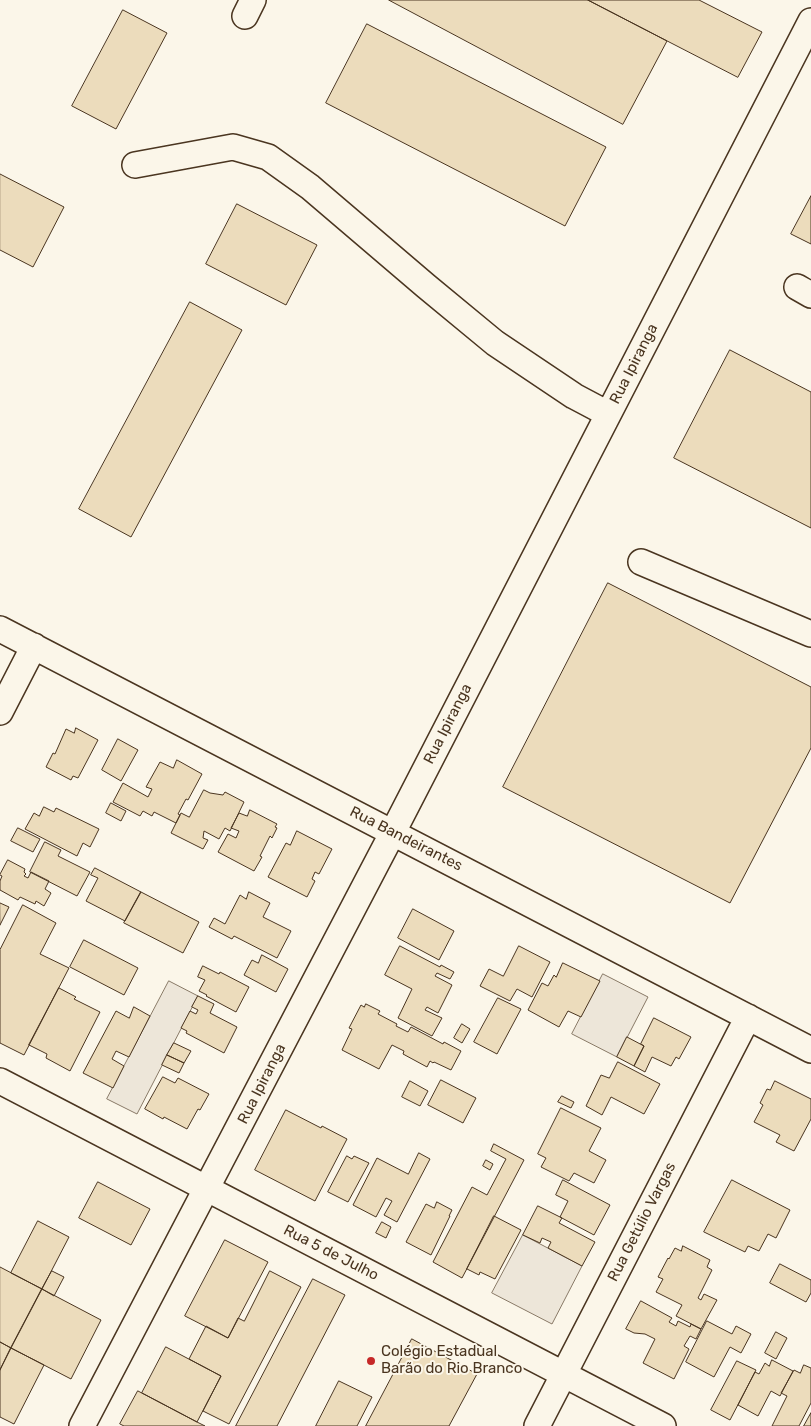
<!DOCTYPE html>
<html>
<head>
<meta charset="utf-8">
<style>
  body { margin:0 }
  canvas { display:block; background:#fbf6e9 }
</style>
</head>
<body>
<canvas width="811" height="1426"></canvas>
<script>
const g = document.querySelector('canvas').getContext('2d');
g.lineJoin = 'round';
function paint(path, color) { g.fillStyle = color; g.fill(path, 'evenodd'); }
function stroke(path, color, width, dash) { g.strokeStyle = color; g.lineWidth = width; g.lineCap = dash ? 'butt' : 'round'; g.setLineDash(dash || []); g.stroke(path); }
function write(font, color, halo, rows, align = 'center') {
  g.font = font + ' Rubik,sans-serif'; g.lineWidth = 4; g.setLineDash([]); g.textBaseline = 'middle'; g.strokeStyle = halo; g.fillStyle = color; for (const [text, x, y, turn = 0] of rows) {
    g.save(); g.translate(x, y); g.rotate((+turn || 0) * Math.PI / 180); g.textAlign = isNaN(turn) ? turn : align; if (halo) g.strokeText(text, 0, 0); g.fillText(text, 0, 0); g.restore();
  }
}
const green = new Path2D(`
  M603,974l45,23 -31,60 -45,-23z
  M169,981l29,15 -61,118 -30,-15z
  M523,1235l59,31 -30,58 -60,-31z`);
paint(green, '#ede6d9');
stroke(green, '#887966', 1);
const building = new Path2D(`
  M389,0h199l79,41 -44,83z
  M588,0h111l63,32 -24,45z
  M123,10l44,23 -51,96 -44,-23z
  M367,24l239,123 -41,79 -239,-123z
  M0,174l64,33 -31,60 -33,-17z
  M811,196v48l-20,-10z
  M237,204l80,41 -31,60 -80,-41z
  M190,302l52,28 -111,207 -52,-28z
  M730,350l81,42v136l-137,-70z
  M608,583l203,104v61l-81,155 -227,-116z
  M76,728l22,12 -20,38 -5,-2 -2,4 -25,-13 7,-14 2,1 11,-25 8,4z
  M118,739l20,11 -17,31 -19,-11z
  M177,760l25,14 -14,26 -2,-1 -8,15 2,1 -4,8 -22,-11 -2,4 -9,-5 -3,5 -27,-14 10,-19 25,14 4,-8 -6,-2 14,-25 13,6z
  M204,790l6,3 13,2 2,-3 19,10 -14,29 -5,-3 -6,11 -15,-8 -1,7 5,2 -5,9 -32,-16 10,-20 8,4z
  M111,803l15,8 -5,10 -15,-8z
  M44,807l10,5 2,-4 43,21 -9,18 -7,-4 -6,13 -52,-27 9,-16 5,3z
  M250,810l27,14 -2,3 2,1 -5,10 -2,-2 -10,20 2,1 -8,14 -36,-19 10,-18 8,4 3,-7 -8,-3 8,-15 8,3z
  M18,828l22,11 -7,13 -22,-11z
  M297,831l35,18 -13,25 -4,-2 -3,7 3,2 -8,16 -39,-20 18,-34 4,2z
  M45,842l16,8 -3,6 32,16 -13,24 -47,-24z
  M8,860l17,9 -1,3 2,2 -2,2 4,2 3,-6 18,9 -4,8 6,4 -7,13 -8,-5 -1,3 -15,-7 -2,3 -18,-10v-9l2,-5 -2,-1z
  M95,868l46,24 -16,29 -39,-20 12,-23 -7,-3z
  M141,892l58,30 -16,31 -59,-30z
  M249,892l21,11 -7,14 28,14 -14,27 -43,-22 -2,3 -23,-12 5,-9 11,6 15,-29 6,4z
  M0,903l9,4 -9,18z
  M23,905l33,18 -16,31 29,14 -45,87 -24,-12v-93z
  M413,909l41,22 -15,29 -41,-22z
  M84,940l54,28 -14,27 -54,-28z
  M400,946l40,21 1,-2 13,7 -4,7 -13,-6 -2,3 17,9 -14,28 -11,-6 -2,3 17,8 -10,18 -34,-18 14,-29 -27,-14z
  M519,946l31,16 -18,35 -15,-8 -7,12 -30,-15 9,-17 14,7z
  M262,955l26,14 -12,23 -32,-17 8,-15 6,3z
  M563,963l37,18 -19,36 -13,-6 -9,16 -31,-17 14,-27 6,3 6,-11 2,2z
  M203,966l16,8 1,-2 29,15 -13,25 -30,-16 1,-1 -8,-4 6,-11 -7,-3z
  M59,988l17,9 -2,2 26,13 -30,59 -24,-13 1,-4 -18,-9z
  M198,996l16,8 -4,9 27,14 -13,26 -38,-20 1,-2 -6,-3 9,-17 6,3 2,-4 -6,-3z
  M498,998l23,11 -24,45 -23,-12z
  M366,1004l14,7 -2,3 19,10 -1,2 12,6 3,-5 32,17 1,-2 17,9 -10,19 -17,-8 -1,1 -3,-2 -3,6 -24,-13 1,-3 -12,-6 -13,24 -37,-19 10,-21 -3,-1 12,-23 3,2z
  M134,1007l16,9 -21,41 -13,-6 -4,8 12,7 -11,22 -30,-15 33,-62 13,7z
  M654,1018l37,19 -12,22 -3,-2 -5,9 -19,-9 -7,15 -11,-6 10,-20 -3,-2z
  M462,1024l8,5 -8,14 -8,-5z
  M627,1037l17,9 -10,20 -17,-9z
  M174,1043l17,8 -7,12 -17,-8z
  M167,1055l17,8 -5,10 -17,-8z
  M618,1062l42,22 -16,30 -33,-17 -9,18 -16,-9 15,-31 8,3z
  M163,1077l12,6 3,-5 31,16 -9,16 -2,-1 -11,20 -23,-12 -1,2 -18,-10z
  M441,1080l35,18 -13,25 -35,-18z
  M410,1081l18,10 -8,15 -18,-9z
  M775,1081l36,18v20l-17,32 -18,-9 4,-7 -26,-13 9,-17 -3,-2 7,-14 3,1z
  M562,1096l12,6 -3,6 -13,-6z
  M561,1108l40,20 -12,23 17,9 -12,23 -20,-10 -5,8 -28,-14 5,-9 -8,-4z
  M286,1110l35,18 1,-2 25,13 -32,62 -60,-31z
  M494,1144l30,16 -62,118 -29,-16 39,-75 15,8 19,-36 -15,-8z
  M419,1153l11,6 -33,63 -13,-7 8,-14 -6,-3 -10,19 -23,-12 24,-47 31,16z
  M347,1156l5,3 2,-3 15,7 -21,39 -20,-10z
  M486,1160l7,4 -3,6 -7,-4z
  M563,1180l47,25 -16,30 -34,-18 8,-16 -12,-6z
  M732,1180l58,30 -14,28 -8,-4 -9,17 -11,-5 -3,6 -41,-20z
  M98,1182l52,27 -19,36 -52,-27z
  M437,1202l15,8 -3,6h1l-19,39 -25,-13 20,-38 8,4z
  M538,1206l24,12 -3,5 36,19 -13,24 -34,-18 3,-6 -9,-4 -2,5 -17,-8z
  M494,1216l27,14 -26,49 -15,-7 -1,3 -12,-6z
  M38,1221l31,16 -27,52 -31,-16z
  M382,1222l9,5 -5,11 -10,-5z
  M225,1240l43,22 -40,76 -43,-22z
  M683,1246l27,14 -3,7 5,3 -14,28 3,2 3,-6 13,6 -16,29 -25,-13 6,-11 -26,-13 7,-13 -5,-2 10,-19 1,1 6,-11 6,3z
  M780,1264l31,16v13l-5,9 -36,-19z
  M0,1267l42,22 -31,59 -11,-6z
  M52,1271l12,6 -10,19 -12,-7z
  M270,1271l31,16 -72,137 -26,-13 18,-35 -32,-17 17,-33 22,12 10,-20 6,3z
  M313,1279l32,16 -68,131h-41z
  M42,1289l59,31 -30,59 -60,-31z
  M641,1301l31,17 -3,4 7,4 2,-5 12,6 1,-3 10,5 -5,10 -6,-3 -6,10 5,3 -15,30 -31,-16 12,-24 -10,-5 -11,-1 -8,-4z
  M707,1321l25,13 4,-8 15,8 -10,19 -11,-6 -16,30 -28,-15z
  M776,1332l11,6 -11,21 -11,-6z
  M412,1339l65,35 -28,52h-83z
  M0,1342l11,6 -11,22z
  M166,1347l55,29 -24,46 -55,-29z
  M11,1348l33,17 -30,59 -14,-7v-47z
  M772,1360l21,11 -13,25 -9,-5 -13,25 -20,-11 17,-33 4,2 6,-11 4,3z
  M737,1361l19,9 -26,50 -19,-10z
  M804,1365l7,3v35l-12,23h-27l15,-30 -6,-3 13,-23 6,3z
  M339,1381l33,16 -15,29h-41z
  M138,1391l59,31 8,4h-81l-4,-2z
  M811,1413v13h-7z`);
paint(building, '#ecdcbc');
stroke(building, '#4a3520', 1);
const minor = new Path2D(`
  M245,16l8,-16
  M135,165l98,-18 35,10 42,30 116,99 69,57 79,53 34,18
  M797,287l14,8
  M641,562l170,72
  M0,629l811,421
  M0,712l34,-66
  M0,1081l663,345
  M82,1426l311,-594 418,-811
  M537,1426l211,-409`);
stroke(minor, '#4a3520', 28);
stroke(minor, '#fbf6e9', 25);
for (const [x, y, r, color] of [
  [371,1361,5,"#c62828"]
]) { const dot = new Path2D(); dot.arc(x, y, r, 0, 2 * Math.PI); g.fillStyle = color; g.fill(dot); stroke(dot, '#fbf6e9', 2); }
write('15px', '#4a3520', '#fbf6e9', [
  ["Rua Ipiranga",634,364,-63],
  ["Rua Ipiranga",448,724,-63],
  ["Rua Bandeirantes",406,839,27],
  ["Rua Ipiranga",262,1084,-63],
  ["Rua Getúlio Vargas",642,1222,-63],
  ["Rua 5 de Julho",331,1253,27]
]);
write('15px', '#4a3520', '#fbf6e9', [
  ["Colégio Estadual",381,1352],
  ["Barão do Rio Branco",381,1369]
], 'left');
</script>
</body>
</html>
